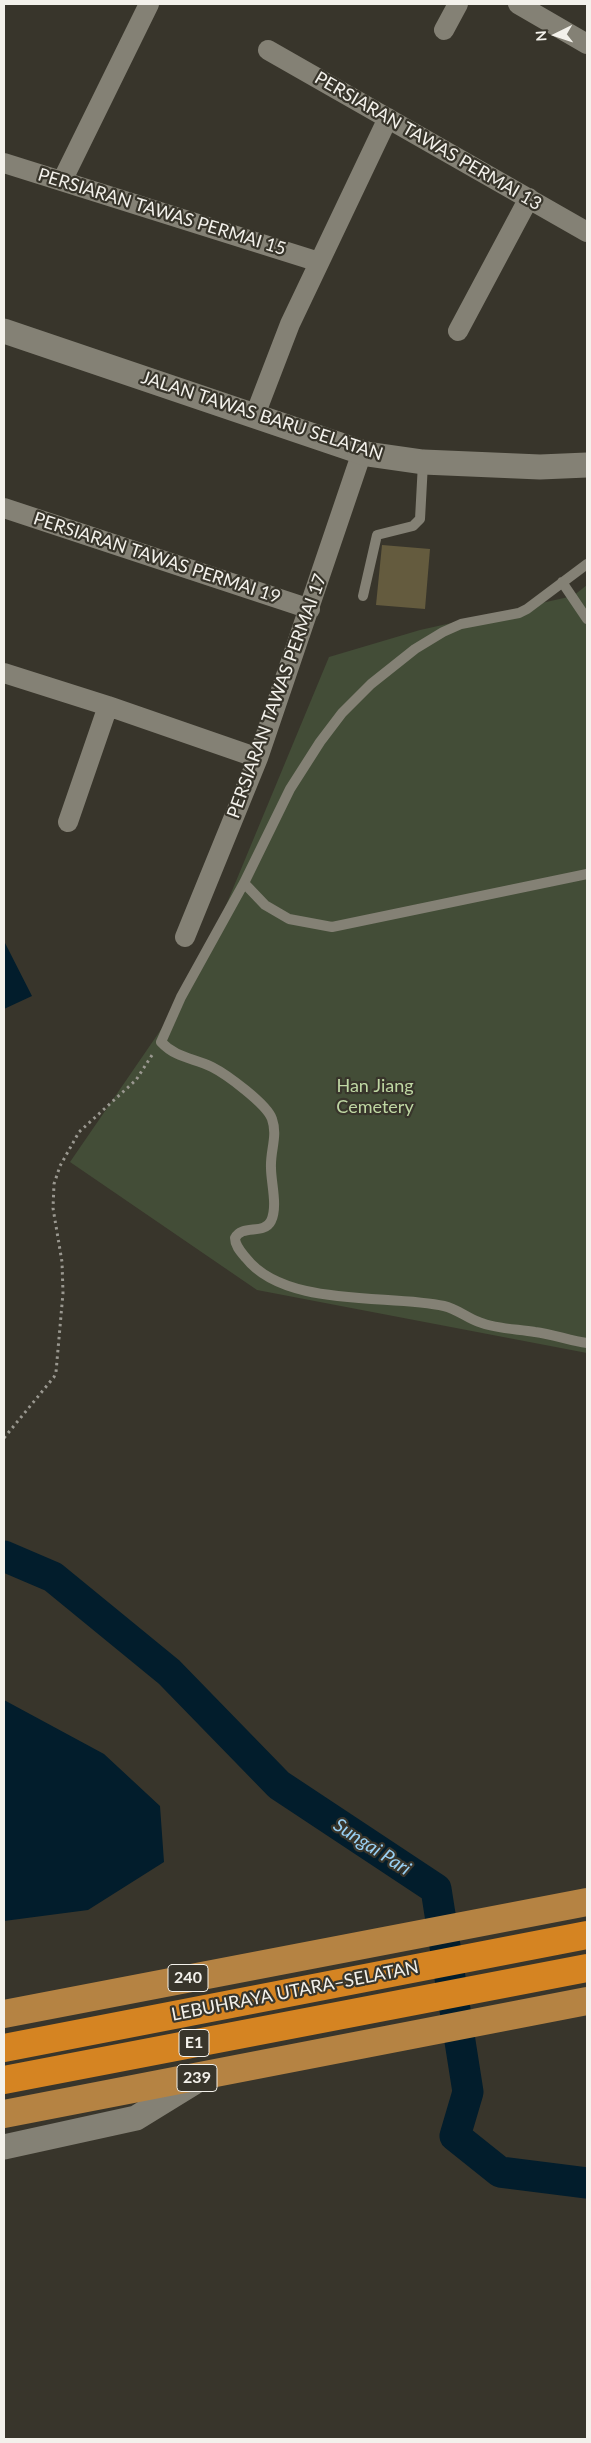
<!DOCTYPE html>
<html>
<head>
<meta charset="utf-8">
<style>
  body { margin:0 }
  #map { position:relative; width:591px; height:2443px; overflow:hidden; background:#38352b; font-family:Lato,sans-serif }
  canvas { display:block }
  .frame { position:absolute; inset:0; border:5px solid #f3f1eb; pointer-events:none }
  .north { position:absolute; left:531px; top:10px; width:50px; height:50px; -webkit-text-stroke:4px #38352b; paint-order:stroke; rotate:266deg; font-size:14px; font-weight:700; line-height:20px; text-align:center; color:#f3f1eb }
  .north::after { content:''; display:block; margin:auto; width:18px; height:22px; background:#f3f1eb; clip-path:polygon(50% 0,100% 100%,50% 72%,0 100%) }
</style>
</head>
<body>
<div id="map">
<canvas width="591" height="2443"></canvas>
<div class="frame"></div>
<div class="north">N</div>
</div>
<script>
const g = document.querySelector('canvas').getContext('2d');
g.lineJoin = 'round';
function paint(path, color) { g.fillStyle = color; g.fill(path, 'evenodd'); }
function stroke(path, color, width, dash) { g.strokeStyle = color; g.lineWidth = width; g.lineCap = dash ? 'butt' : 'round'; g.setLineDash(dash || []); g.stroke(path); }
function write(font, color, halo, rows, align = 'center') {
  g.font = font + ' Lato,sans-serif'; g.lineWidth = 4.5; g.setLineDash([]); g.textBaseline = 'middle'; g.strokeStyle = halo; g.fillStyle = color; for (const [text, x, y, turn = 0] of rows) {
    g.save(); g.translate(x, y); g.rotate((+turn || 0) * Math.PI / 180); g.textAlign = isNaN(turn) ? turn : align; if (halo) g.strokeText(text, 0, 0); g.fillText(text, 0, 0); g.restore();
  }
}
paint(new Path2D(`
  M587,585v768l-330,-63 -187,-128 125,-182 134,-323 91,-27 153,-34z`), '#434d37');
paint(new Path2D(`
  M4,941l28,55 -28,13z
  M4,1700l100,54 56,52 4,56 -76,48 -84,11z`), '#021d2c');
stroke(new Path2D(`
  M4,1556l49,21 116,95 110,113 157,104 32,203 -13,44 45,36 87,11`), '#021d2c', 31);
paint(new Path2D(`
  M382,545l48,4 -5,60 -49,-4z`), '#645b3e');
stroke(new Path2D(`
  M4,1438l50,-61 2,-5 7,-79 -1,-31 -9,-54 1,-24 6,-18 19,-34 57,-52 18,-28`), '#9a9890', 3, [2.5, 4]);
stroke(new Path2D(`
  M587,564l-60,45 -8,4 -58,11 -18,8 -28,17 -44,35 -29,29 -22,29 -30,47 -46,94 -63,114 -20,45c15,16 32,16 51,25 14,7 55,37 60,52 6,17 -2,32 -1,49 0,15 7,38 0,53 -7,14 -29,3 -36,17 0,8 6,14 11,20 39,50 142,36 198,48 13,3 23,12 35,16 17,7 38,7 56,10 18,2 35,9 52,11
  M562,582l25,37
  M363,596l14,-61 36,-9 7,-7 3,-56
  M244,883l21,22 24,14 43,8 255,-53`), '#848175', 10);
stroke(new Path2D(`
  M518,4l69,40
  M444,30l14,-26
  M268,50l319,182
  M4,163l315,99
  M62,181l87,-177
  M458,331l71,-133
  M255,415l35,-91 98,-206
  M4,508l306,101
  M4,673l104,33 150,52
  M68,822l40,-116
  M185,937l73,-179 104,-306`), '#848175', 20);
stroke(new Path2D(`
  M4,331l363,123 56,8 117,5 47,-2
  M4,2147l132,-29 65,-40`), '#848175', 25);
stroke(new Path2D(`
  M4,2014l583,-112
  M4,2114l583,-113`), '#b58343', 28);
stroke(new Path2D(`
  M4,2048l583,-113
  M4,2080l583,-112`), '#d58422', 28);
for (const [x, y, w] of [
  [188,1978,40],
  [194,2043,30],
  [197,2078,40]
]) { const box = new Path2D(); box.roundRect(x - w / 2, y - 13.5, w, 27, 4); g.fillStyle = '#38352b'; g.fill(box); stroke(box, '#f3f1eb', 1); }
write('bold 16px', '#f3f1eb', null, [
  ["240",188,1978],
  ["E1",194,2043],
  ["239",197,2078]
]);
write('18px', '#f3f1eb', '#38352b', [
  ["PERSIARAN TAWAS PERMAI 13",428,141,30],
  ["PERSIARAN TAWAS PERMAI 15",162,212,17],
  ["JALAN TAWAS BARU SELATAN",262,416,18],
  ["PERSIARAN TAWAS PERMAI 19",157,558,18],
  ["PERSIARAN TAWAS PERMAI 17",277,696,-70],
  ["LEBUHRAYA UTARA–SELATAN",295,1991,-11]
]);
write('18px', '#bfd7a3', '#38352b', [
  ["Han Jiang",375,1086],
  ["Cemetery",375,1107]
]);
write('italic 19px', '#99cff2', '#38352b', [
  ["Sungai Pari",372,1847,33]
]);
</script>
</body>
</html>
